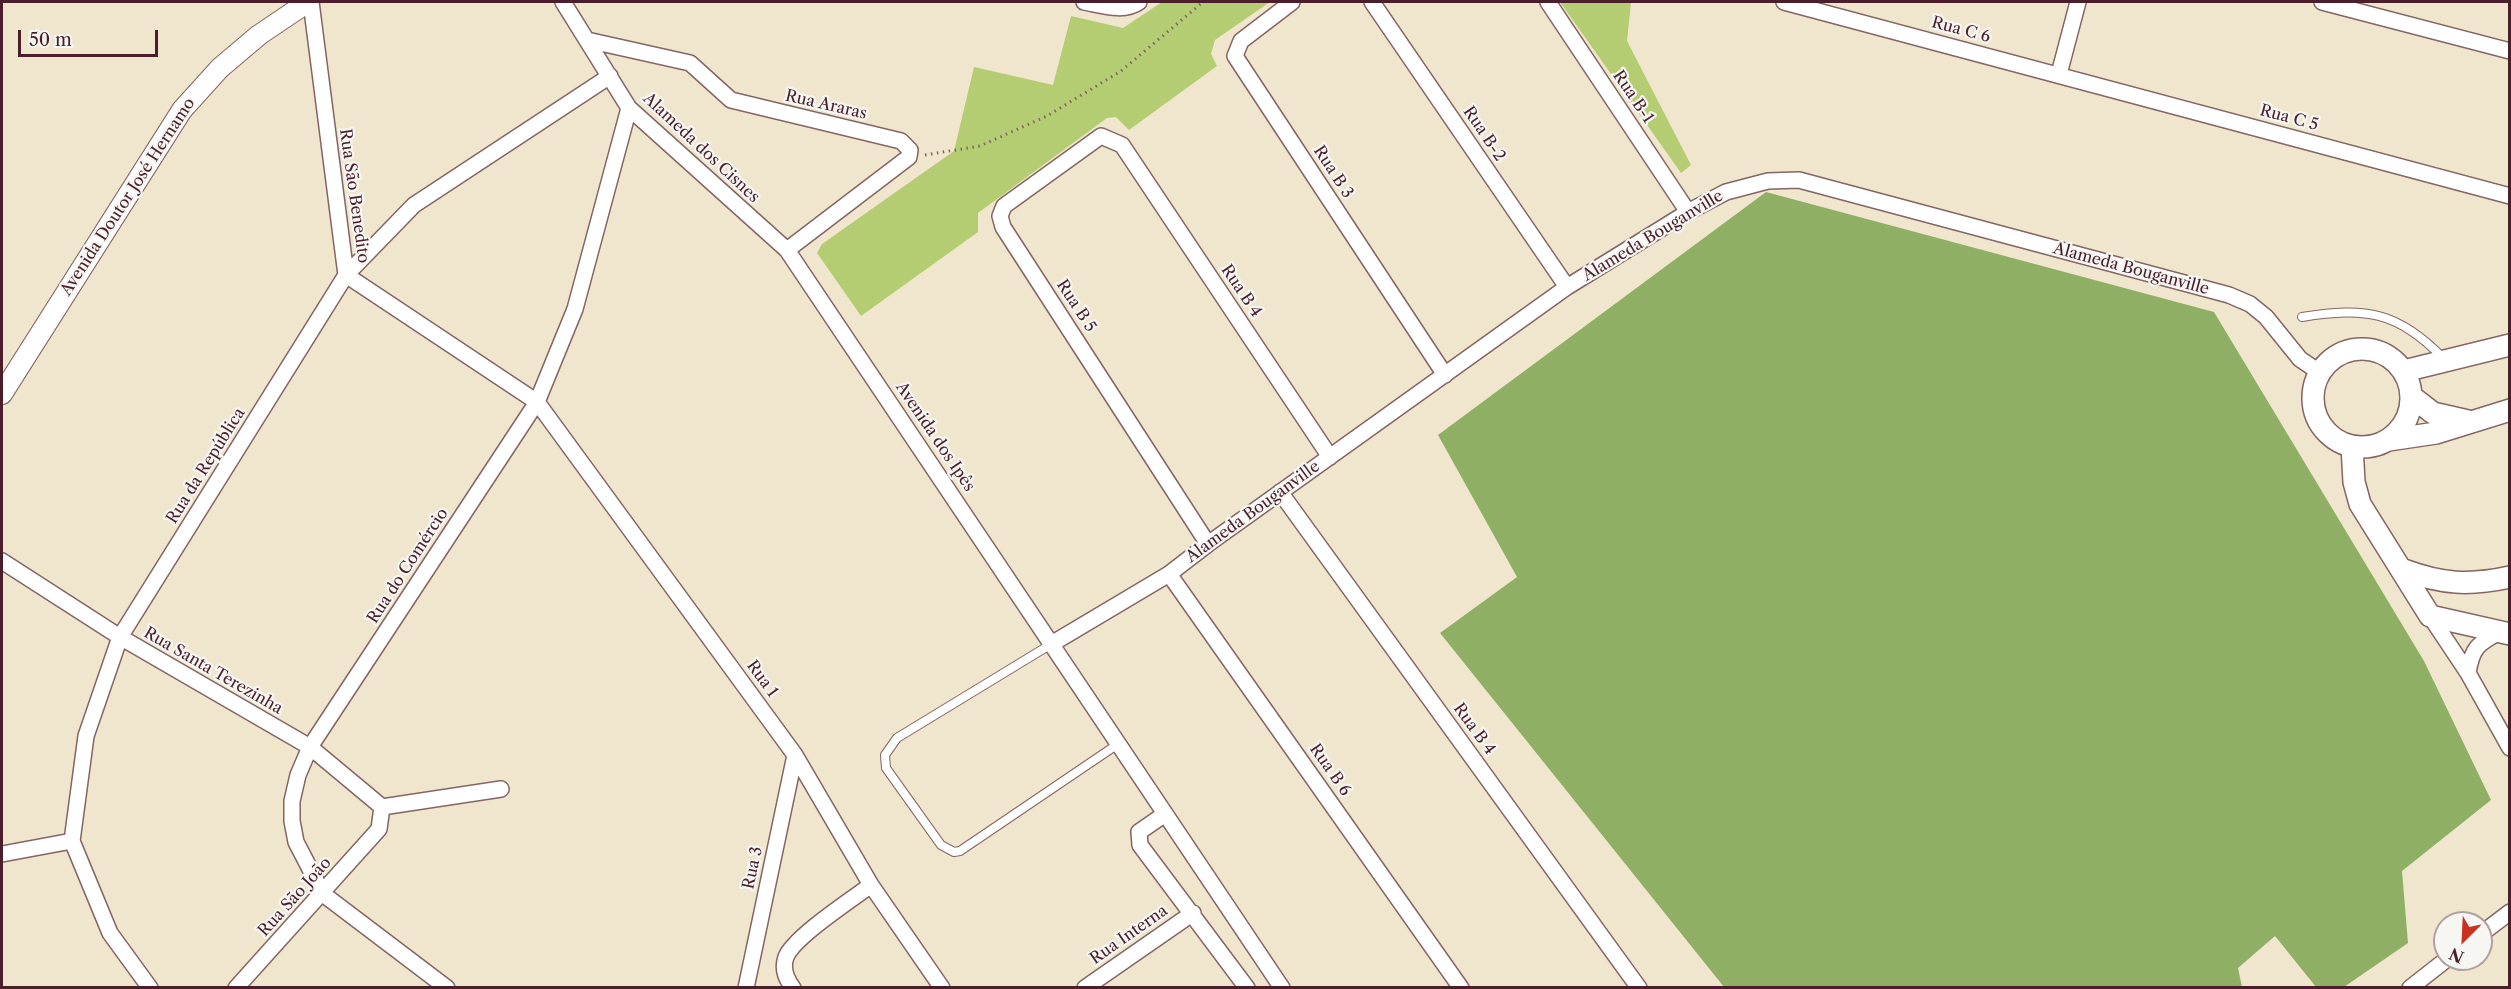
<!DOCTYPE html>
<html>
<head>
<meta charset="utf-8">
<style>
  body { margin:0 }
  #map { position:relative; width:2511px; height:989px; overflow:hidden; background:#f0e6cd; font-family:"Libre Caslon Text",serif }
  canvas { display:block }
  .frame { position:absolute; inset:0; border:3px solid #4a1f2b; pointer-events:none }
  .north { position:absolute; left:2433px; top:911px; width:60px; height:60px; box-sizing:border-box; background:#f6f6f2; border:2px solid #b1a0a2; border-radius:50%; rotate:204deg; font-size:16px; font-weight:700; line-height:24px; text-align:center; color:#4a1f2b }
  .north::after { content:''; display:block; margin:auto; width:21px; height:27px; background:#c8321e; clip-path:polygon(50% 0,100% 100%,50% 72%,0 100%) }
  .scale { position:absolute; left:18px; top:30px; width:140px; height:27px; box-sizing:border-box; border:3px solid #4a1f2b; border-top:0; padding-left:8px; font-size:18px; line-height:21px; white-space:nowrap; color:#4a1f2b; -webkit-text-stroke:4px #f6f6f2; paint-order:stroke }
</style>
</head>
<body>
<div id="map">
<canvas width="2511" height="989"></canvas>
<div class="frame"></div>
<div class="north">N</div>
<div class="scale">50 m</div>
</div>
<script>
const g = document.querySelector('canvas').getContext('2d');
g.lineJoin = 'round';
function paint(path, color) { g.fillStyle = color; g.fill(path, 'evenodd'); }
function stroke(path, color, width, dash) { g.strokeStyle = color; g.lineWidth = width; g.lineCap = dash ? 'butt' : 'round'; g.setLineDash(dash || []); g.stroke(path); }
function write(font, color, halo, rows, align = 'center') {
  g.font = font + ' "Libre Caslon Text",serif'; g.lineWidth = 4.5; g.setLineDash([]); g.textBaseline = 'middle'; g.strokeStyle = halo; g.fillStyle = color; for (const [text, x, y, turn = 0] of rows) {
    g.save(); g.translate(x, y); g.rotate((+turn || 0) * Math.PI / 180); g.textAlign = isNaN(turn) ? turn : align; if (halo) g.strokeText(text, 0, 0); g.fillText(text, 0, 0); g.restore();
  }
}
paint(new Path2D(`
  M1162,2h108l-55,38 -4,14 6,12 -88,64 -13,-13 -9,1 -129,95v19l-117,84 -44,-63 5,-9 132,-93 20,-84 79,18 18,-69 52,12z
  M1560,2h71l-4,39 64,124 -10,8z`), '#b4cd72');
paint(new Path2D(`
  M1766,192l448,120 210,349 67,139 -89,71 6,72 -64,44h-28l-41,-51 -37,32 4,19h-518l-284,-354 77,-56 -79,-142z`), '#8fb064');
const service = new Path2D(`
  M2302,317c64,-10 96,-6 142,42
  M1053,643l-156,95 -12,17 1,13 55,77 13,7 6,-1 158,-107`);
const minor = new Path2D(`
  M311,2l35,273 191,127 258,353 76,130 71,103
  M563,2l66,106 158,142 495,738
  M1084,2c17,3 40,11 55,0
  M1292,2l-51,39 -6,15 210,319
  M1372,2l195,285
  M1548,2l140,210
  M1784,2l726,194
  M2322,2l188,49
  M587,40l103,23 41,37 170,41 9,9 -1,7 -122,93
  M2059,74l19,-72
  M1280,492l359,496
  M1208,544l-205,-317 -3,-11 4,-10 97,-70 21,9 208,312
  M2,561l118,76 190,110 72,60 -3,22 -143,159
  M1169,574l292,414
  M2430,616l38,57 42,75
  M1053,643l116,-69 39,-30 359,-257 121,-75 38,-20 42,-11 31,-1 430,115 21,9 16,13 34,42 19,13
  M2468,673c4,-25 10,-30 32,-41
  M382,807l119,-18
  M1165,814l-26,18 1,13 107,143
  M2,854l70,-13
  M2481,934l29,-22
  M150,988l-40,-55 -38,-92 14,-105 34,-99 226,-362 68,-70 196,-129
  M447,988l-124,-94 -27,-52 -4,-21v-20l6,-26 12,-28 227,-345 38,-93 54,-201
  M746,988l49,-233
  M793,988c-7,-9 -11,-20 -7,-31 8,-20 65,-57 85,-72
  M1085,988l108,-75
  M2410,988l37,-29`);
const tertiary = new Path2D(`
  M2,394l180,-284 38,-42 39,-33 49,-33`);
const secondary = new Path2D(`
  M2313 398a49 49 0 1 1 98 0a49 49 0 1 1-98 0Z
  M2404,371l106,-26
  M2411,396l22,17 35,8
  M2389,440l47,-7 74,-23
  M2352,446l2,36 6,22 70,112 80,18
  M2404,570c38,14 65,16 106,7`);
stroke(service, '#846564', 10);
stroke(minor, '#846564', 18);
stroke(tertiary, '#846564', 22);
stroke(secondary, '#846564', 24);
stroke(new Path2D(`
  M925,155l55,-9 67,-30 74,-45 82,-69`), '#846564', 3, [1.5, 4.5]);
stroke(service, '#fff', 8);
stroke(minor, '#fff', 15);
stroke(tertiary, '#fff', 20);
stroke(secondary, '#fff', 21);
write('16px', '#4a1f2b', '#f6f6f2', [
  ["Rua C 6",1961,30,15],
  ["Rua B-1",1633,97,56],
  ["Rua Araras",826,105,13],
  ["Rua C 5",2289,118,15],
  ["Rua B-2",1484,134,56],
  ["Alameda dos Cisnes",701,148,43],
  ["Rua B 3",1333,172,57],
  ["Rua São Benedito",354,196,82],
  ["Avenida Doutor José Hernamo",128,197,-57],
  ["Alameda Bouganville",1653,236,-31],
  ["Alameda Bouganville",2131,269,15],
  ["Rua B 4",1241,291,56],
  ["Rua B 5",1076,306,57],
  ["Avenida dos Ipês",935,437,56],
  ["Rua da República",206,466,-58],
  ["Alameda Bouganville",1253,512,-36],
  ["Rua do Comércio",408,566,-57],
  ["Rua Santa Terezinha",213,671,30],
  ["Rua 1",762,679,54],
  ["Rua B 4",1474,729,54],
  ["Rua B 6",1330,770,55],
  ["Rua 3",753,868,-78],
  ["Rua São João",295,897,-48],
  ["Rua Interna",1129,935,-35]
]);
</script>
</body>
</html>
